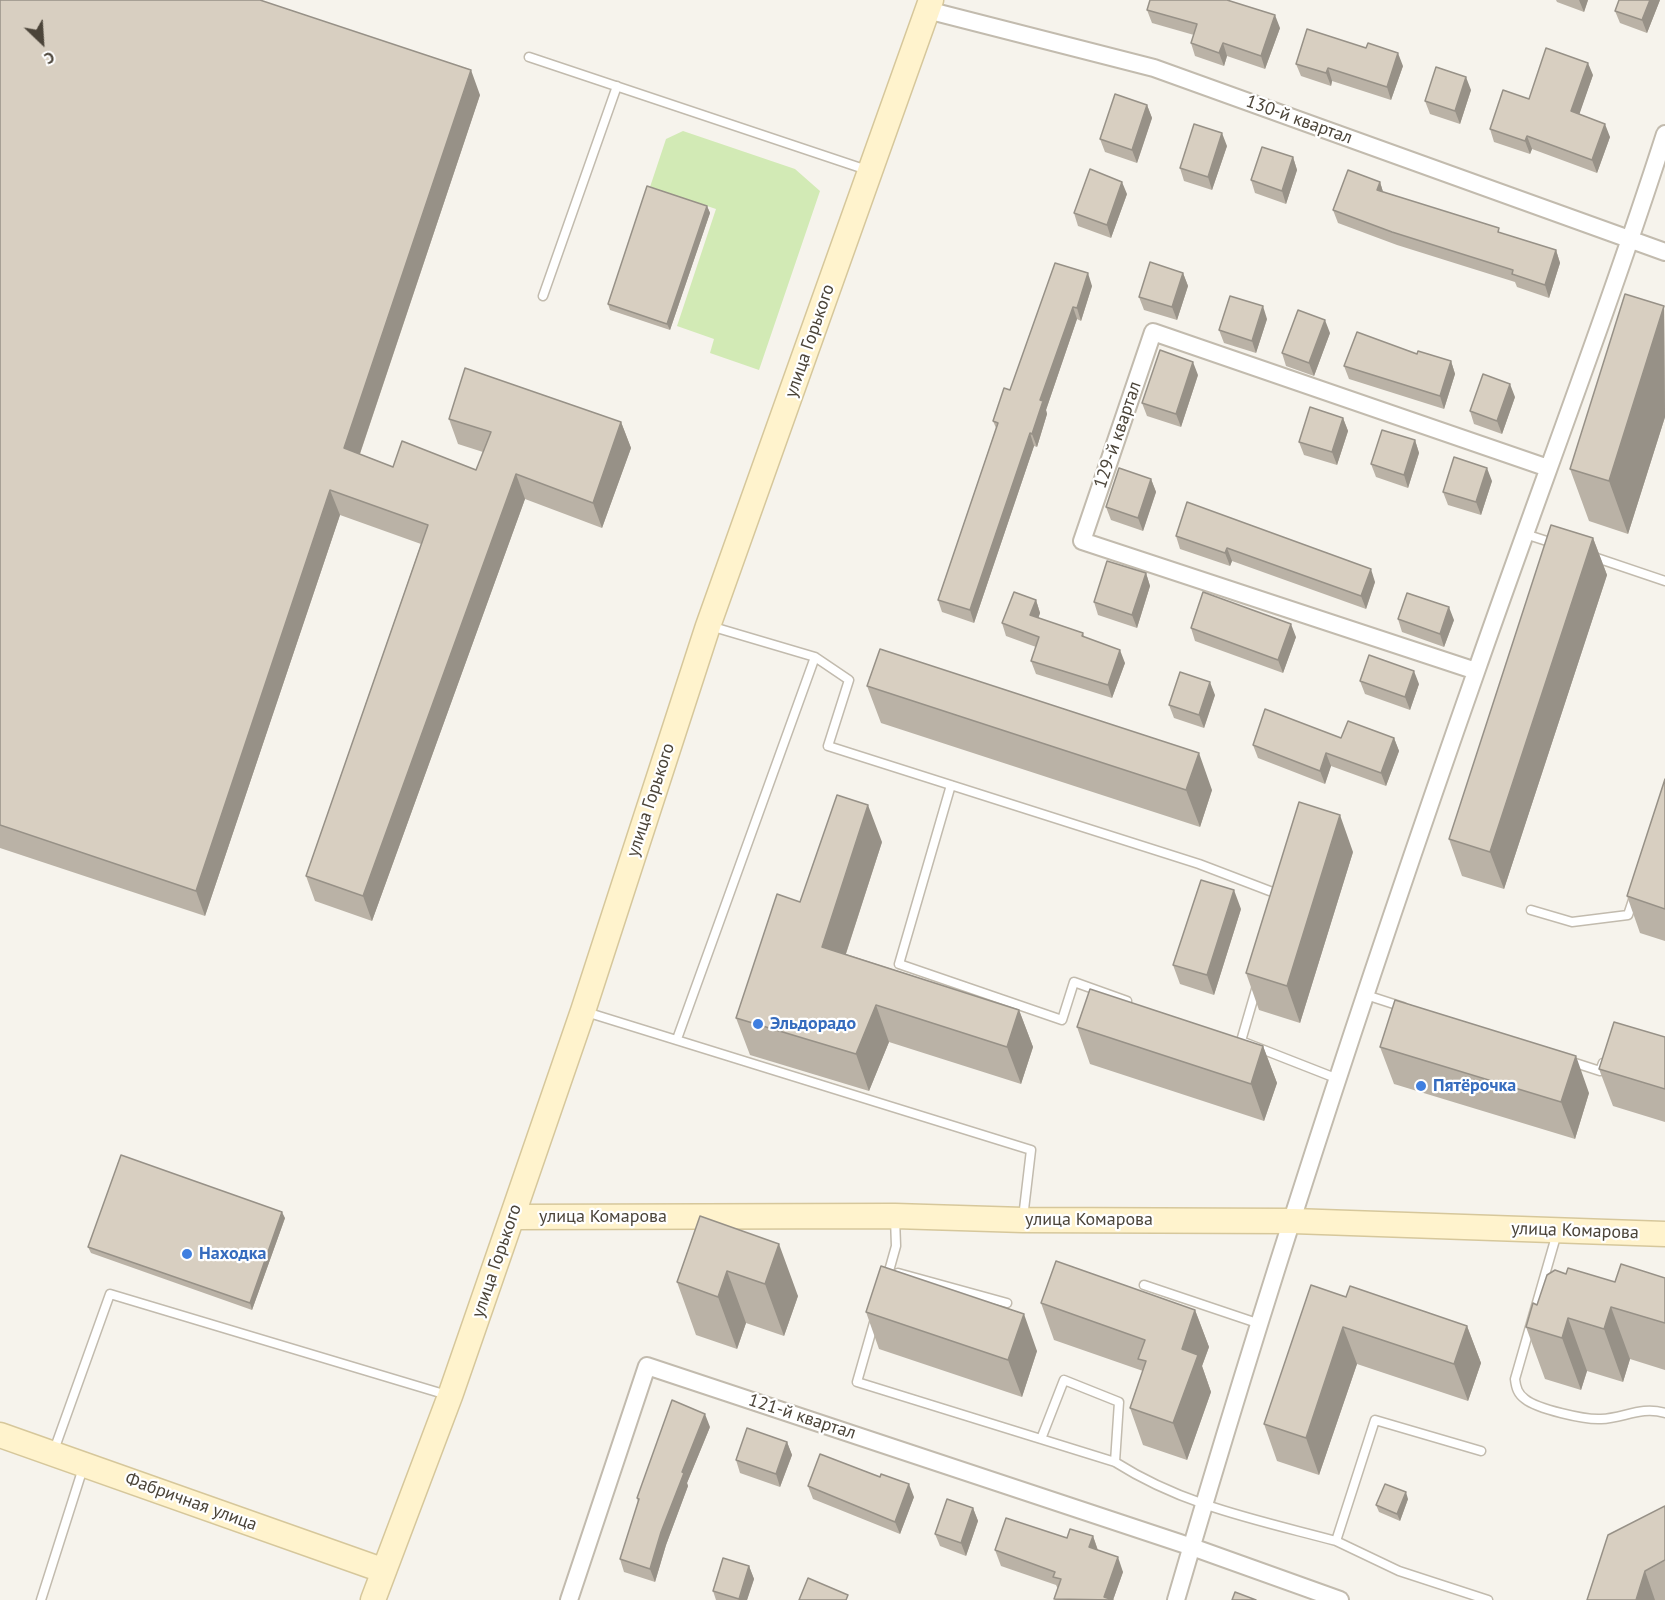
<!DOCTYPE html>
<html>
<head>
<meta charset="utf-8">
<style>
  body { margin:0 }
  #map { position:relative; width:1665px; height:1600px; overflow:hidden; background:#f6f3ec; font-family:"PT Sans",sans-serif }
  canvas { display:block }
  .north { position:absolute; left:12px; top:12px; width:60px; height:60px; -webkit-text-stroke:4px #fff; paint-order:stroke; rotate:155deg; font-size:16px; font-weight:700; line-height:24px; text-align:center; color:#4b4439 }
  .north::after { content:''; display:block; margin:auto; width:21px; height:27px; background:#4b4439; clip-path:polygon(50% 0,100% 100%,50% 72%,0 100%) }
</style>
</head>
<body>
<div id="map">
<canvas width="1665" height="1600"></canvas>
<div class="north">С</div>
</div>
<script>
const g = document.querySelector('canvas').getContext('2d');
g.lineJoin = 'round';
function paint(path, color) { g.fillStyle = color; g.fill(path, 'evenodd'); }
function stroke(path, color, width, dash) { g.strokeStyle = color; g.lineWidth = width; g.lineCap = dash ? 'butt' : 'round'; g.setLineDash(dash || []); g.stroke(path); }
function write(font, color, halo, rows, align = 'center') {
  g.font = font + ' "PT Sans",sans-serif'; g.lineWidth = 4.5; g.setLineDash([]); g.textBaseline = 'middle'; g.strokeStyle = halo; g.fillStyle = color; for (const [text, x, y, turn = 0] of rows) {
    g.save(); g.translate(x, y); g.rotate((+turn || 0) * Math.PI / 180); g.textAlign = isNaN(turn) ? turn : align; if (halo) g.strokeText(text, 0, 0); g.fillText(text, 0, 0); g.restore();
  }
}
paint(new Path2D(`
  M683,131l112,38 25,22 -61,179 -49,-17 4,-14 -37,-13 39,-117 -66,-22 16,-48z`), '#d2eab5');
const lane = new Path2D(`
  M529,57l338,113
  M543,296l74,-210
  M1525,534l31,10
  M1591,556l74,25
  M710,626l105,31 34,23 -21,66 371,118 76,29 1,5
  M951,785l-52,179 163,56 12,-38 53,19
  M1531,910l41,12 56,-7 6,-18
  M1257,986l-16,55 97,38
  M1366,995l37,12
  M586,1012l445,138 -8,68
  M677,1039l138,-382
  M1569,1061l31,10 3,-8
  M1557,1233l-42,146c1,9 3,15 10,20 12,10 60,21 76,20 23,-1 40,-13 64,-6
  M898,1273l109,30
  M887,1278l9,-32 -1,-28
  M1144,1285l116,39
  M875,1319l-18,63 258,80c69,44 143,58 221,79l39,-121 106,31
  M1041,1439l23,-59 55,22 -4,60
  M53,1453l57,-159 337,101
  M1336,1541l63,30 89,29
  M41,1600l42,-132`);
const street = new Path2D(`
  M927,10l227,58 511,184
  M1476,671l-394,-130 71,-209 395,136
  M569,1600l78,-234 545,181 148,53
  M1176,1600c91,-313 193,-624 301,-931 62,-178 130,-355 188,-535`);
const secondary = new Path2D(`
  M512,1217l383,-1 128,4 270,1 372,13
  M0,1435l382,135
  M373,1600l77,-204 62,-179 71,-206 125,-385 223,-626`);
stroke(lane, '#c2bbae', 11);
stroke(street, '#c2bbae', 20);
stroke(secondary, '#d6c79b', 27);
stroke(lane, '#fff', 8);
stroke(street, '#fff', 16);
stroke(secondary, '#fff3cd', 24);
paint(new Path2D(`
  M0,0l480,95 -120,359 33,13 83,3 7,-18 -25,-8 -9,-25 172,3 10,26 -29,80 -77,-29 -153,422 -57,-20 -9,-25 115,-332 -81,-29 -135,401 -205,-68z
  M1556,0h32l-4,12 -27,-10z
  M1660,0l-13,33 -27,-10 -5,-12z
  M1147,10l133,18 -15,41 -38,-13 -3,10 -29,-10 -4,-13 3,-8 -42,-12z
  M1296,64l107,2 -12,34 -59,-19 -1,5 -30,-10z
  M1593,75l-14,39 31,23 -13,36 -65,-24 -2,5 -36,-12 -4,-13 39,-30z
  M1471,90l-11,34 -30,-10 -5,-13z
  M1147,105l5,13 -15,45 -32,-11 -5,-13z
  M1227,146l-15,44 -28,-9 -4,-13z
  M1293,157l4,13 -11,34 -31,-11 -4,-13z
  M1380,182l3,10 118,41 55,17 4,13 -11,35 -32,-11 -2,-5 -118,-37 -59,-22 -5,-13z
  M1127,194l-16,44 -33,-12 -4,-13z
  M707,206l3,7 -40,117 -60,-20 -2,-6z
  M1055,263l37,23 -11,35 -4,-2 -31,91 1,4 -10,33 -3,-1 -60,177 -32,-11 -4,-12 58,-172 -3,-7 17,-31z
  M1183,273l5,13 -11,34 -33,-10 -5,-13z
  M1664,306l1,111 -37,117 -39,-13 -19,-52z
  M1267,319l-11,34 -32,-10 -5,-13z
  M1330,333l-16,43 -28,-10 -4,-13z
  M1417,354l34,7 4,13 -11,35 -95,-30 -5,-13z
  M1198,375l-17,52 -34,-11 -5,-13z
  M1515,397l-13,37 -28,-10 -4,-13z
  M1343,418l5,13 -11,34 -33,-10 -5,-13z
  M1415,440l4,13 -11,35 -32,-11 -5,-13z
  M1151,479l5,13 -13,39 -32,-11 -5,-13z
  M1492,481l-11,34 -33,-10 -5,-13z
  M1187,502l188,80 -9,27 -134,-48 -2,5 -50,-17 -4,-13z
  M1593,538l14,37 -103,314 -42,-13 -13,-37z
  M1146,573l4,13 -13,42 -39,-13 -4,-13z
  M1036,600l4,13 -2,5 45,15 2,5 40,25 -13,35 -76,-24 -5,-13 5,-14 -30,-11 -4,-13z
  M1398,619l56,1 -10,27 -42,-15z
  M1191,628l105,9 -13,36 -88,-32z
  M1360,681l59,3 -9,26 -45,-16z
  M867,686l345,104 -12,37 -319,-104z
  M1215,695l-11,33 -30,-10 -5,-13z
  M1341,738h53l5,13 -13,35 -55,-20 -6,18 -67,-26 -5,-13z
  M1665,779v162l-25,-8 -13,-37z
  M882,842l-36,112 173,56 14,37 -12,37 -132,-42 -20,49 -119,-36 -14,-37 64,-116z
  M1353,852l-53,171 -41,-13 -13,-37z
  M1241,909l-27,86 -34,-11 -7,-19z
  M1077,1027l186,19 14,37 -13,38 -174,-57z
  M1665,1037v85l-52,-16 -14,-37z
  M1380,1047l209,46 -14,46 -181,-55z
  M700,1216l98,80 -14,40 -38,-13 -9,26 -41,-14 -19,-53z
  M285,1218l-33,92 -161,-57 -3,-6z
  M1566,1274l49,8 50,-4v92l-35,-11 -7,23 -36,-11 -6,19 -36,-11 -19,-52 11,-22z
  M1346,1297l121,29 14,37 -13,38 -111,-37 -38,111 -42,-14 -13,-37z
  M1041,1303l154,7 14,37 -7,19 9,26 -24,68 -44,-15 -13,-37 13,-37 -89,-31z
  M866,1312l171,39 -15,46 -143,-48z
  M710,1427l-23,56 1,3 -22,59 -11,37 -31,-10 -4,-13 18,-57 -1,-4z
  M787,1442l5,13 -12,32 -40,-14 -4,-13z
  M808,1486l106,11 -14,37 -87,-35z
  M1408,1499l-8,22 -21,-9 -3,-7z
  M1665,1506v94h-78z
  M973,1508l5,13 -12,35 -26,-10 -5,-12z
  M1093,1536l5,14 25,22 -10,28h-58l3,-11 -2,-4 -55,-19 -6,-16 72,-12z
  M749,1566l5,13 -7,21h-31l-3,-9z`), '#bab2a6');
paint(new Path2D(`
  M1579,0h9l-4,12z
  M1650,0h10l-13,33 -5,-13z
  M1275,15l5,13 -15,41 -4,-13z
  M1223,43l4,13 -3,10 -5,-13z
  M1398,53l5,13 -12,34 -4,-13z
  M1588,63l5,12 -17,49 -5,-13z
  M1328,68l4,13 -1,5 -5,-13z
  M471,70l9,25 -127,379 -9,-26z
  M1466,77l5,13 -11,34 -5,-13z
  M1147,105l5,13 -15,45 -5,-13z
  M1605,124l5,13 -13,36 -5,-13z
  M1222,133l5,13 -15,44 -4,-13z
  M1527,136l5,13 -2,5 -5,-13z
  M1293,157l4,13 -11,34 -4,-13z
  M1122,182l5,12 -16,44 -4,-13z
  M1380,182l4,13 -7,-5z
  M707,206l3,7 -40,117 -3,-6z
  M1556,250l4,13 -11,35 -4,-13z
  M1088,273l4,13 -11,35 -4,-13z
  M1183,273l5,13 -11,34 -5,-13z
  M1263,306l4,13 -11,34 -4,-12z
  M1664,306l1,111 -37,117 -19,-53z
  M1073,307l4,12 -31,91 1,4 -10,33 -5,-13 8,-34z
  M1325,320l5,13 -16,43 -5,-13z
  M1451,361l4,13 -11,35 -4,-13z
  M1193,362l5,13 -17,52 -5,-13z
  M1510,384l5,13 -13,37 -5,-13z
  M1343,418l5,13 -11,34 -5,-13z
  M621,422l10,26 -29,80 -9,-25z
  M1030,433l4,13 -60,177 -4,-13z
  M1415,440l4,13 -11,35 -4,-13z
  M1487,468l5,13 -11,34 -5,-13z
  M516,474l9,25 -153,422 -9,-25z
  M1151,479l5,13 -13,39 -5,-13z
  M330,490l10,25 -135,401 -9,-25z
  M1593,538l14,37 -103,314 -14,-37z
  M1227,548l5,13 -2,5 -5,-13z
  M1371,569l4,13 -9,27 -5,-13z
  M1146,573l4,13 -13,42 -5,-13z
  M1036,600l4,13 -5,15 -5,-13z
  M1449,607l5,13 -10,27 -4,-13z
  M1291,624l5,13 -13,36 -5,-13z
  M1120,650l5,13 -13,35 -4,-13z
  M1414,671l5,13 -9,26 -5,-13z
  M1210,682l5,13 -11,33 -5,-13z
  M1394,738l5,13 -13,35 -5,-13z
  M1199,753l13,37 -12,37 -14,-37z
  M1326,753l5,13 -6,18 -5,-13z
  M868,805l14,37 -46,142 -14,-37z
  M1340,815l13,37 -53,171 -13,-37z
  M1234,890l7,19 -27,86 -7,-20z
  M876,1005l13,37 -20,49 -13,-37z
  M1019,1010l14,37 -12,37 -14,-37z
  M1263,1046l14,37 -13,38 -13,-37z
  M1576,1056l13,37 -14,46 -14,-37z
  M282,1212l3,6 -33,92 -2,-7z
  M779,1244l19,52 -14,40 -19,-52z
  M727,1271l19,52 -9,26 -19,-52z
  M1611,1307l19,52 -7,23 -19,-53z
  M1195,1310l14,37 -7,19 9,26 -24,68 -14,-37 9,-74z
  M1024,1314l13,37 -15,46 -14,-37z
  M1568,1318l19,53 -6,19 -19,-52z
  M1467,1326l14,37 -13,38 -14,-37z
  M1343,1327l14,37 -38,111 -13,-37z
  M705,1414l5,13 -23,56 1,3 -22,59 -11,37 -5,-13 11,-37 21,-60z
  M787,1442l5,13 -12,32 -4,-13z
  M909,1484l5,13 -14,37 -5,-12z
  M1406,1492l2,7 -8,22 -3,-7z
  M973,1508l5,13 -12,35 -5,-13z
  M1093,1536l5,15 -9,-4z
  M1118,1557l5,15 -10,28 -9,-3z
  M749,1566l5,13 -7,21h-8z
  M1645,1571l10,29h-19z`), '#979187');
const building = new Path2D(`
  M0,0h260l211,70 -127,378 49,19 9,-26 74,29 15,-38 -42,-13 16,-51 156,54 -28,81 -77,-29 -153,422 -57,-20 122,-351 -98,-35 -134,401 -196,-66z
  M1150,0h77l48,15 -14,41 -38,-13 -4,10 -28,-10 6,-19 -50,-14z
  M1619,0h31l-8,20 -27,-9z
  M1307,29l59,19 2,-5 30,10 -11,34 -59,-19 -2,5 -30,-9z
  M1546,48l42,15 -17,48 34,13 -13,36 -65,-24 -2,5 -35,-12 13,-39 26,9z
  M1436,67l30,10 -11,34 -30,-10z
  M1115,94l32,11 -15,45 -32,-11z
  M1194,124l28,9 -14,44 -28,-9z
  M1262,147l31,10 -11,34 -31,-11z
  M1090,169l32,13 -15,43 -33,-12z
  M1348,170l32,12 -3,8 122,38 -1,4 58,18 -11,35 -33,-11 1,-4 -121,-38 -59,-22z
  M647,186l60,20 -40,118 -59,-20z
  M1150,262l33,11 -11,34 -33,-10z
  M1055,263l33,10 -11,35 -4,-1 -33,93 3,1 -11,33 -2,-1 -60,177 -32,-10 60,-177 -5,-2 11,-33 6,2z
  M1625,294l39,12 -55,175 -39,-12z
  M1230,296l33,10 -11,35 -33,-11z
  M1298,310l27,10 -16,43 -27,-10z
  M1357,332l60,22 1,-3 33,10 -11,35 -96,-30z
  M1160,350l33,12 -17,52 -34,-11z
  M1483,374l27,10 -13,37 -27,-10z
  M1310,407l33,11 -11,34 -33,-10z
  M1382,430l33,10 -11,35 -33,-11z
  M1454,457l33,11 -11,34 -33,-10z
  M1119,468l32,11 -13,39 -32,-11z
  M1187,502l184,67 -10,27 -134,-48 -2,5 -49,-17z
  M1551,525l42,13 -103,314 -41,-13z
  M1107,561l39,12 -14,42 -38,-13z
  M1014,592l22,8 -6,15 53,18 -1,3 38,14 -12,35 -77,-24 8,-24 -37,-14z
  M1203,592l88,32 -13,36 -87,-32z
  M1407,593l42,14 -9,27 -42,-15z
  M880,649l319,104 -13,37 -319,-104z
  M1369,655l45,16 -9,26 -45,-16z
  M1180,672l30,10 -11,33 -30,-10z
  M1265,709l76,29 7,-17 46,17 -13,35 -55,-20 -6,18 -67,-26z
  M1665,779v130l-38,-13z
  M837,795l31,10 -46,142 197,63 -12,37 -131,-42 -20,49 -120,-36 41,-124 23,8z
  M1299,802l41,13 -53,171 -41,-13z
  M1201,880l33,10 -27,85 -34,-10z
  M1090,989l173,57 -12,38 -174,-57z
  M1395,1000l181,56 -15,46 -181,-55z
  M1614,1022l51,15v52l-66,-20z
  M121,1155l161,57 -32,91 -162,-56z
  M700,1216l79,28 -14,40 -38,-13 -9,26 -41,-15z
  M1056,1261l139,49 -13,39 16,6 -25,68 -43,-15 16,-47 -8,-2 7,-19 -104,-37z
  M1621,1264l44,14v45l-54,-16 -7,22 -36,-11 -6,20 -36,-11 7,-24 4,2 10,-30 8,-5 11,4 2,-6 47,14z
  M881,1266l143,48 -16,46 -142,-48z
  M1311,1285l35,12 4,-11 117,40 -13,38 -111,-37 -37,111 -42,-14z
  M672,1400l33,14 -23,58 2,1 -23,59 -11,37 -30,-10 19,-60 -2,-1z
  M747,1428l40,14 -11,32 -40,-14z
  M820,1454l60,23 1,-3 28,10 -14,38 -87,-36z
  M1385,1484l21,8 -9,22 -21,-9z
  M947,1499l26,9 -12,35 -26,-9z
  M1665,1506v54l-20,11 -9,29h-49l21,-65z
  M1006,1518l61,20 3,-9 23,7 -4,11 29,10 -14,40 9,3 -59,-1 7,-20 -8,-2 2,-5 -60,-22z
  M723,1558l26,8 -10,33 -26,-8z
  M808,1578l40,17 -2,5h-47z
  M1235,1592l21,8h-24z`);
paint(building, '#d8cfc1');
stroke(building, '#979187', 1.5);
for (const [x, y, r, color] of [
  [758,1024,6,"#3f7fe0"],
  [1421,1086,6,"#3f7fe0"],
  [187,1254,6,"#3f7fe0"]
]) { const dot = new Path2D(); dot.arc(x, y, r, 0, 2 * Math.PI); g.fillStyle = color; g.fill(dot); stroke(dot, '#fff', 2); }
write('18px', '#4b4439', '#fff', [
  ["130-й квартал",1299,120,20],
  ["улица Горького",810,341,-71],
  ["129-й квартал",1118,435,-71],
  ["улица Горького",651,800,-72],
  ["улица Комарова",603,1217],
  ["улица Комарова",1089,1220],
  ["улица Комарова",1575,1231,2],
  ["улица Горького",497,1261,-71],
  ["121-й квартал",802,1417,18],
  ["Фабричная улица",191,1502,20]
]);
write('bold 18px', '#366cbe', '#fff', [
  ["Эльдорадо",770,1024],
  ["Пятёрочка",1433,1086],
  ["Находка",199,1254]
], 'left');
</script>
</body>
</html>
